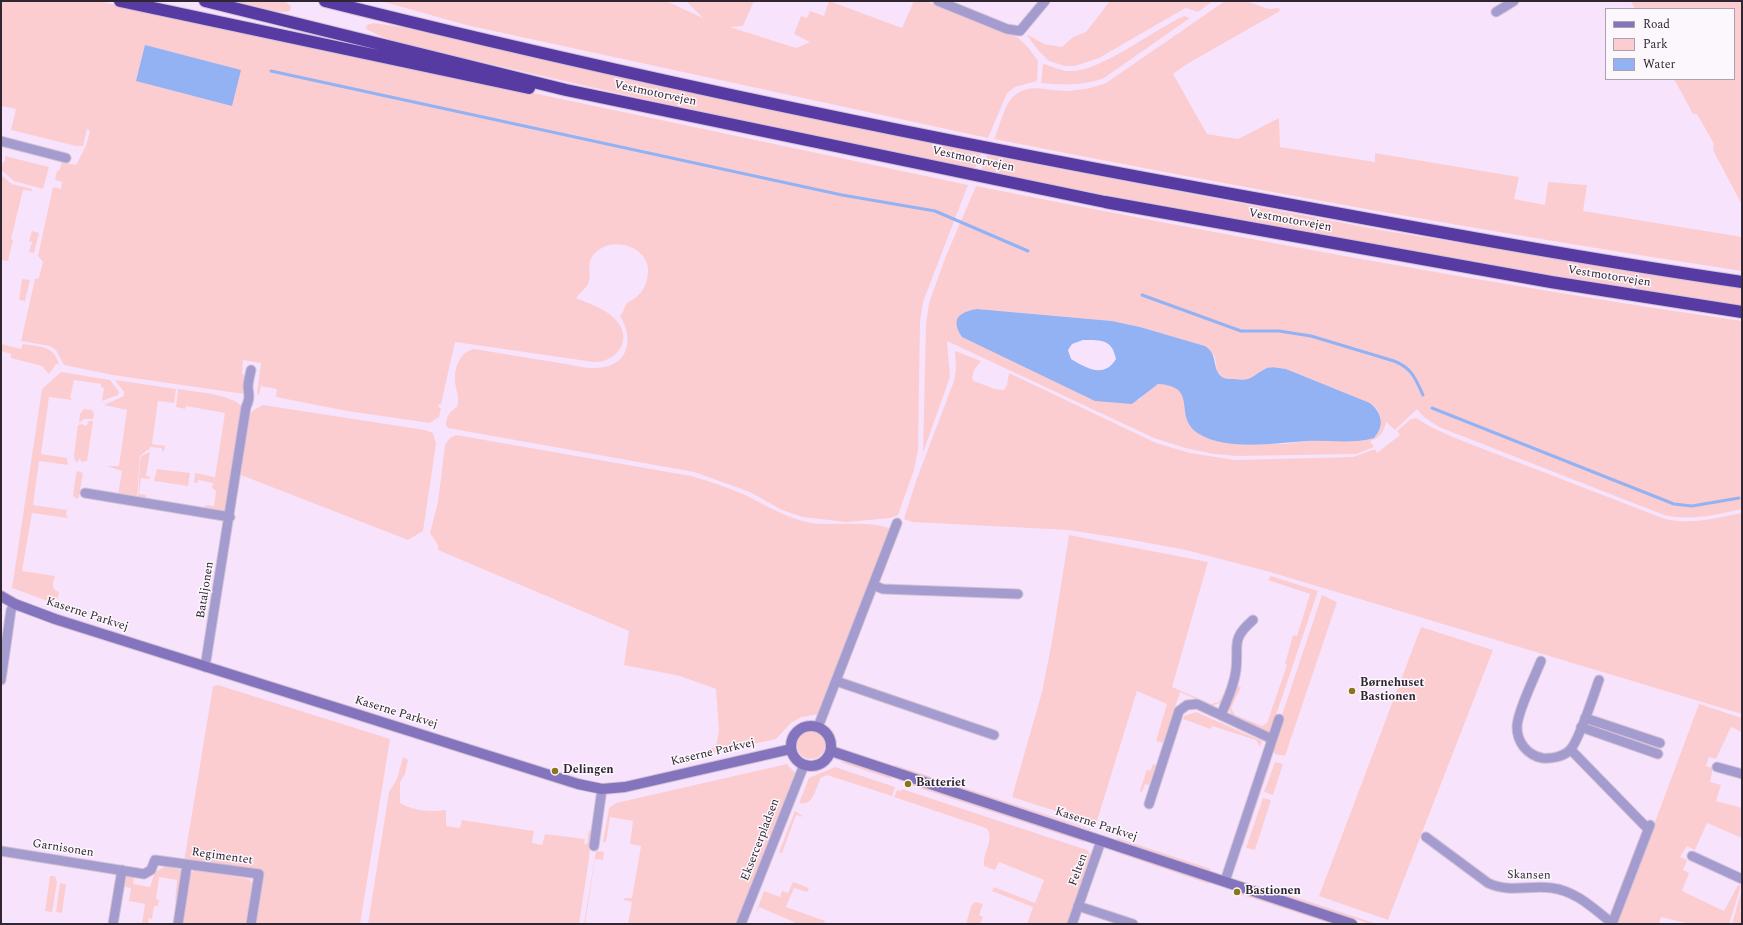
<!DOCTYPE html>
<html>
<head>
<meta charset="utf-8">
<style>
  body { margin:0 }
  #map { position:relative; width:1743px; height:925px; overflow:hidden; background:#f7e4fc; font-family:Spectral,serif }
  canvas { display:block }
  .frame { position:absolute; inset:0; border:2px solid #2f2631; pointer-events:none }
  .legend { position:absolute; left:1605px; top:8px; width:130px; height:72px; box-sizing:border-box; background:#fcf7fd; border:1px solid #aaa3ab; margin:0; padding:5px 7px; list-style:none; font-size:12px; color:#2f2631 }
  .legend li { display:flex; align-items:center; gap:8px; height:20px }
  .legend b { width:20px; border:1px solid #aaa3ab }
</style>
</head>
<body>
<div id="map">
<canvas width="1743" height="925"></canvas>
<div class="frame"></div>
<ul class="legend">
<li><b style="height:5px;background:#8374bd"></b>Road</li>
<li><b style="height:11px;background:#fccdd0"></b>Park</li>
<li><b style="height:11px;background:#92b2f4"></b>Water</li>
</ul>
</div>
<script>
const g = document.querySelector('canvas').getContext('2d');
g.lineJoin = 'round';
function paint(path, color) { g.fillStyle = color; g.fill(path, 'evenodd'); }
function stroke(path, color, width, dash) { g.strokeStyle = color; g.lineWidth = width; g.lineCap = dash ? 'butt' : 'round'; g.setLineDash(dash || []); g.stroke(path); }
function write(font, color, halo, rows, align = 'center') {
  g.font = font + ' Spectral,serif'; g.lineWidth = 3; g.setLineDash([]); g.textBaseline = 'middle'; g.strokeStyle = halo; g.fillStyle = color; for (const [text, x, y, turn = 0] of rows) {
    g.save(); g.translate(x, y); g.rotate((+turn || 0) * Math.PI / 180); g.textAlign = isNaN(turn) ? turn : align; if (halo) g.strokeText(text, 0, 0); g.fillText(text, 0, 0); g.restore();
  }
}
paint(new Path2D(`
  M1,1h97l870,184 -45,117 -3,19 -2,129 -4,20 -16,45 -7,3 -45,4 -43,-5 -21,-7 -32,-18 -56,-20 -246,-44 -2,-3c0,-8 4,-14 11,-18 3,-10 -1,-16 -2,-25 -1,-15 5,-30 19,-33 29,5 57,9 85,14 12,1 25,6 37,5 32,-1 39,-28 24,-52 4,-4 4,-9 7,-13 2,-2 6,-3 8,-5 9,-7 12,-15 13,-26 2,-23 -31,-35 -48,-23 -18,12 -6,22 -12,35 -3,5 -9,10 -12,14 14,6 34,12 43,26 13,19 -5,39 -25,38l-139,-20 -14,62h-2l-1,3 3,1 -2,9 -9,6 -83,-12 -71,-14 1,-8 -16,-3 -2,9 -2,-1 4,-31 -18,-3 -1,14 2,1v19l-131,-19 -49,-10 -8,-15 -6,-4 -29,-5 14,-62 4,-1 4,-16 -5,-6 15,-69 8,2 1,-7 -7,-2 2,-9h2l3,-9 14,3 10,-19 4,-15 -3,-2 -4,17h-7l-65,-16 5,-21 -15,-3z
  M223,1h61l7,5 -1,5 -3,1 -22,-1z
  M381,1h285l37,17 -17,-17h68l-11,25 -13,1 66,21 14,-6 -16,-8 7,-18 6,2 3,-7 14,5 5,-15 73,27 12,-27h12l91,36 10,9 11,15 -1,20 -22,6 -8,6 -19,45 -522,-113z
  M1110,1h103l-15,11 -12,-4 -4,2 -83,48 -24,8h-10l-16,-5 -11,-11 -12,-16 18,10 18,3 11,-10 13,-5z
  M1225,1h21l23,8 10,-1 1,3 -93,53 -14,10 34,60 31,5 41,-21 1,29 95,15v-9l144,24 -5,22 31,6 3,-23 39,3 -4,26 159,26v34c-250,-38 -499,-83 -748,-132 5,-11 10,-32 17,-40 16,-18 36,-8 56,-8 14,-1 26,-3 39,-8z
  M1631,1h111v204l-29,-55 1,-6 -17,-30h-4l-19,-35h60v-70h-99z
  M1184,16l6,2 -86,60c-21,8 -41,7 -63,5l2,-19c10,2 18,8 29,7 29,0 83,-42 112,-55z
  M373,23l36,5 326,74 246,51 -6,16 -88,-17 -235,-51 -249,-57 -23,-8 -14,-7 1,-4z
  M987,155l393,75 362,58v18c-255,-40 -508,-86 -761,-135z
  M5,156l44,11 -6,22 -29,-8 -13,-11 2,-8 2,-1z
  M1,175l11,9 20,5v2l-9,-1 -12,49 2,1 -5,21 -7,-1z
  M976,186c254,50 510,98 766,135v188c-26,6 -51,12 -78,6l-225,-88 -15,-10 -7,-8 -22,21 -9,-8c-2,10 -6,16 -16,19l4,6 -18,7 -119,2 -23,-2 -29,-6 -31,-10 -207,-97 3,36 -27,76 3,-129 3,-21 17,-47zM977,309l135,12 28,6 65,19 10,11 2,14 6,7 22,3 8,-2 14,-11 8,-1 11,2 84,34 7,6 4,9 -74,23 -24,3 -50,-1 -19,-3 -15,-6 -10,-9 -4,-12 -1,-13 -3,-10 -10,-5 -12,-1 -8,3 -12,13 -183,-77c4,-11 11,-12 21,-14z
  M32,231l7,2 -5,20 -5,-1 3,-10 -3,-1z
  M22,279l8,1 -5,21 -6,-1z
  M1,344l20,5 2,-5c18,3 30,1 36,20h-3l-7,10 -7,-8 -31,-8v-4l-10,-3z
  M955,351l26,10 -7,9 -2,8 2,3 21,8 9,1 3,-5 2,-12 147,70 34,10 45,7 118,-3 22,-8 2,4 23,-18 -3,-4 14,-12 5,-1 15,9 24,11 210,81c27,6 51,-1 77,-6v201l-472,-142 -84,-22 -59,-11 -59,-9 -156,-8 -8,-3 12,-38 38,-100 2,-12z
  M61,372l49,8 9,12 -1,3 -16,6 2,-13 -3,-1v-3l-27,-4 -4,18 3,2 -24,-3 -8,57 26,4 1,7 -29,-4 -6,44 34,5 -1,5 2,3 -36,-5 -10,58 33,5c-2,6 -5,13 4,16l-3,12 -44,-16 30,-199z
  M115,380l61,9 -2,14 -16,-2 -6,43 13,2 -1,5h-2v-3l-12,-1 -1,3h-2l-7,6 -3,42 -19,-3 4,-24 -15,-5h12l8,-56 -23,-5 20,-9v-4z
  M178,389c17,3 55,5 64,18l-16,101 -2,3 -16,-2 -3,-2v-2l9,1 2,-15 -4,-3 1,-5 -15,-3 -1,3h-3l1,-10 20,4 10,-64 -39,-7 -1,3 -9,-2z
  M263,405l162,25 8,3 3,11 -13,87 -15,9 -167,-65 8,-58 3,-6z
  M84,409l8,1 2,4 -1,5h-9l-5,4 1,-9z
  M89,421h4l-6,40 -6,1v-2l-2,-1 -1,3 -3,-1 -1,-6 4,-30 4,-1 4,2z
  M456,435l235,41c18,5 35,11 52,18 23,11 42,24 68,29 20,3 64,-3 79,6l-71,185 -18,3 -10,6 -15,16 -69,15 -1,-3 10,-5 3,-15 -3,-42 -36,-13 -56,-11 5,-34 -191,-81v-5l-8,-12 8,-31 7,-57 5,-7z
  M150,452l-4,24 5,1 -3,2 -7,-1 -2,16 7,1v4l-8,-1 2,-37 1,-5z
  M157,469l33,4 -2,13 -34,-5z
  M78,471l5,2 -4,24 -2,2 -4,-3 3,-23z
  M1069,535l139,27 -36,125 39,17 8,-2 9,-17 -8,18 -9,3 -31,-14 -17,51 -7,-2 11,-37 -30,-13 -41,133 -84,-27 30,-105 10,-51z
  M1271,576l47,15 -47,139 -4,1 -36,-16 -2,-7 9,-22 3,1 -10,21 4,7 27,11 5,-3 20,-58 -2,-1 8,-29 4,1 13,-42 -42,-14z
  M1322,595l15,7 -52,154 -10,-2 -2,-4 8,-32z
  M1421,627l72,23 -105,270 -69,-24z
  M218,685l172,54 -30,185h-105l8,-51 -79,-11 29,-176z
  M1699,704l43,14v14l-11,-5 -15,32 -7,-2 -3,9 7,2 -3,14 11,3 -5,16 26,7v30l-35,-15 -12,27 -8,-4 -7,11 7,3 -4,10 6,3 -7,18 42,20 14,-26 3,1 -12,38h-39l-29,-7 -2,7h-42z
  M1196,712l66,29 -2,6 -4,-7 -44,-14 -1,3 -28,-10 1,-3z
  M797 745a14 14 0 1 1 28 0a14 14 0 1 1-28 0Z
  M403,757l5,3 -3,14 -5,8v21c15,8 29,9 46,7v16l14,2 2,-8 72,11 -2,12 10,2 3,-11 40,5 -1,5h3l2,-14 2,2 -2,27 -10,65h-211l21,-132 8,-13z
  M846,761l46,16 -1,2 -51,-17z
  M1271,762l-28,84 -1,-3 26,-80z
  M1275,762l8,2 -10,31 -9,-3z
  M787,764l8,9 -58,151h-109l4,-22 -9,-2 2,-2h7l9,-52 -11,-2 3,-23 -23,-4 -4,25h-3l6,-34 7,-5z
  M1153,764l3,1 -7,20 -4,-1 -3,8 -2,-1 7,-22 3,2z
  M895,765l195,64v1l-195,-63z
  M835,767l60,20 -3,9 -65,-21 -6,3c-6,10 -7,29 -22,25l10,-25z
  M908,782l176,58v2l-177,-58z
  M902,789l185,61 5,7 -24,67h-41l6,-17 -41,-16 2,-4 41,16 9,-23 -45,-18 -4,8 -11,-4c-2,-13 12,-28 2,-38l-92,-31 3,-7 4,1z
  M1263,798l8,2 -16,50 -9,-2z
  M795,811l9,6 -8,-2 -14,38 -3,-1z
  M1117,838l94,31 -1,2 -93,-31z
  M596,851l8,1 -1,8 -8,-1 -10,65h-1z
  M1116,851l93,30v3l-94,-32z
  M166,866l16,4 -3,31 -4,1 2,-22 -18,-3 -3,22 3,1 -1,6h-4l-2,13 -3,-1 -1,6h-6l3,-20 -16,-3 2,-13 -6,-1 2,-12 7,1 -1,8 17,3 5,-15z
  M195,870l54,9 3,4 -6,41h-64l8,-50z
  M50,876h5l2,6 -5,30 -7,-1z
  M793,882l16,6 -2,4 -13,-4 -8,19 39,14 -1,3h-30v-2l-35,-15 -4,8 9,-24 16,6 2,-6 6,2z
  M60,883l6,1 -4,29 -6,-1z
  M1742,889v17l-2,6 2,1v11h-10z
  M1237,891l102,33h-7l-96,-31z
  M1280,892l97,32h-7l-90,-30z
  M975,902l8,2 -4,11 4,2 -3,7h-14l5,-18z`), '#fccdd0');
paint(new Path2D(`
  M145,45l96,25 -9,36 -96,-25z
  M977,309l135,12 28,6 65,19c14,9 6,22 17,31 3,2 8,2 12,2 19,3 18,-4 33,-11 6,-2 13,0 19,1l84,34c12,10 15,22 4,35 -21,6 -45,2 -67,3 -31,2 -80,10 -108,-7 -28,-18 2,-47 -41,-50l-26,20 -37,-3 -133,-64c-12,-18 -3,-25 15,-28zM1083,340c18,0 29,-1 33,19 -12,20 -30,9 -45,0l-3,-9 4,-6z`), '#92b2f4');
stroke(new Path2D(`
  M271,71l571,124 93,16 93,40
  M1142,295l99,36h38l32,5 83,25c18,7 21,17 29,34
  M1432,408l242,96 18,2 47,-8`), '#92b2f4', 3);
const street = new Path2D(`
  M938,1l69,28 13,2 25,-30
  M1496,12l18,-11
  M1,141l65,17
  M85,493l145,24
  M873,585l10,4 135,5
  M1541,661c-6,15 -24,52 -24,66 0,15 10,28 25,31 9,1 21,-1 28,-8 9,-9 24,-56 29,-70
  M205,667l41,-260c4,-8 3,-11 2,-20 0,-5 2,-12 3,-17
  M1,680l10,-70 4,-6
  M836,681l158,54
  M1221,715c6,-15 13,-28 15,-45 3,-25 -6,-30 17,-50
  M1585,718l75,25
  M818,727l79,-204
  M1581,727l77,27
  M1571,750l77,79
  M1717,767l25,7
  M1149,804l30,-93 8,-6 10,-1 75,35
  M1426,837l62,46c21,10 42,2 64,5 24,3 42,21 60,35
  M594,846l8,-57
  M1,851l143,23 7,-4 4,-10 104,14 -8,50
  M1692,856l50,23
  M1225,881l54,-162
  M1078,906l55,18
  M113,924l9,-54
  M178,924l9,-59
  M741,924l63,-159
  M1072,924l29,-83
  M1612,924l38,-99`);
const secondary = new Path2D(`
  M1,596l14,8 40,15 523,165 24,5 23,-2 166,-38
  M791 746a20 20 0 1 1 40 0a20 20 0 1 1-40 0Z
  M831,751l521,173`);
const highway = new Path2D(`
  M120,1l409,87
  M205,1l361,89 539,112 446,80 191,30
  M325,1c312,78 628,143 945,200 157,29 314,58 472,81`);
stroke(street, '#d3c2d7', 11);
stroke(secondary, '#d3c2d7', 12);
stroke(highway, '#d3c2d7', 14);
stroke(street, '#a49cce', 9);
stroke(secondary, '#8374bd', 10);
stroke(highway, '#583aa3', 12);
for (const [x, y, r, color] of [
  [1352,691,4,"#8a7619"],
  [555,771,4,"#8a7619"],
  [908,784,4,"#8a7619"],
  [1237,892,4,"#8a7619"]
]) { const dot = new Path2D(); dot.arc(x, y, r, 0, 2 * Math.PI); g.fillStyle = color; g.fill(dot); stroke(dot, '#fcf7fd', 1.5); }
write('12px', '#2f2631', '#fcf7fd', [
  ["Vestmotorvejen",655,94,12],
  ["Vestmotorvejen",973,160,12],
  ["Vestmotorvejen",1290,221,10],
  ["Vestmotorvejen",1609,277,9],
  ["Bataljonen",206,590,-81],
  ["Kaserne Parkvej",87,615,18],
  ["Kaserne Parkvej",396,713,17],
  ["Kaserne Parkvej",713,753,-13],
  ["Kaserne Parkvej",1096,825,18],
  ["Eksercerpladsen",761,840,-69],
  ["Garnisonen",63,849,9],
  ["Regimentet",222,857,8],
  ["Felten",1079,870,-70],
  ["Skansen",1529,876,1]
]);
write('bold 12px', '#2f2631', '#fcf7fd', [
  ["Børnehuset",1360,684],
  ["Bastionen",1360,698],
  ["Delingen",563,771],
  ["Batteriet",916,784],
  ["Bastionen",1245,892]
], 'left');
</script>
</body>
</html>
